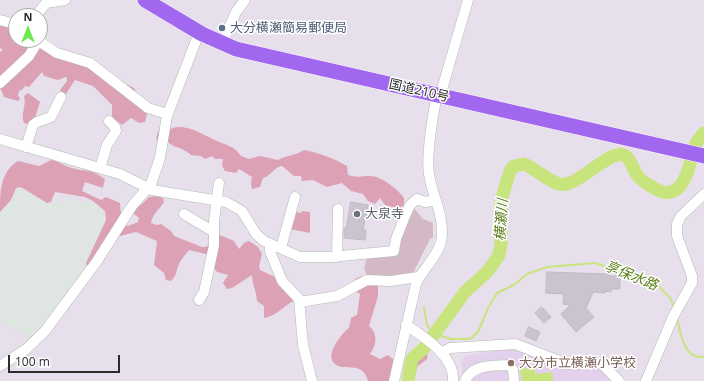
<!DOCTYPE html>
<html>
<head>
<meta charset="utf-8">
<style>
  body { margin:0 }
  #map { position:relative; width:704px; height:381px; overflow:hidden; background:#e7dfec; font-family:"Open Sans",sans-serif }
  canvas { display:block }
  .north { position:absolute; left:8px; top:8px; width:40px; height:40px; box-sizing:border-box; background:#fff; border:1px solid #ababab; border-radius:50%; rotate:0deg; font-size:11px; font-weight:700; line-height:16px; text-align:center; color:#2c2c2c }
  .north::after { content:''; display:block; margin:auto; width:14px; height:18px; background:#6be94f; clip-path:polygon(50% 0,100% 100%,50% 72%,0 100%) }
  .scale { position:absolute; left:8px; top:355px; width:112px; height:18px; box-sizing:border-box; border:2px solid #2c2c2c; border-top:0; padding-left:5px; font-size:12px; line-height:14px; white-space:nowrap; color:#2c2c2c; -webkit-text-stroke:3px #fff; paint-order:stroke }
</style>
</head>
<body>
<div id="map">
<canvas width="704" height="381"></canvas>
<div class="north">N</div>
<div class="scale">100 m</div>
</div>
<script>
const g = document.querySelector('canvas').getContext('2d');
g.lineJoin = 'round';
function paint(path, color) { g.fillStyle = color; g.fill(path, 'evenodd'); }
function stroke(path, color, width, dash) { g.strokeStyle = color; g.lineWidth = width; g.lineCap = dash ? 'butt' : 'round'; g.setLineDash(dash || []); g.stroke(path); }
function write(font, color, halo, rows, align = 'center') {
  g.font = font + ' "Open Sans","Noto Sans JP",sans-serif'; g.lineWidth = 3; g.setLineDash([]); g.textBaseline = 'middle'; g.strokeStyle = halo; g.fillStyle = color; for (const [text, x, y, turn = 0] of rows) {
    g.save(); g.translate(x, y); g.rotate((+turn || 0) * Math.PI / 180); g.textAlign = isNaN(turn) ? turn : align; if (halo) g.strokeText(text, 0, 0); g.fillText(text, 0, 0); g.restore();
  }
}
paint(new Path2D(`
  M13,184l37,21 12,-6h11l24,6 8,8 -1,9 -20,49 -44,61 -8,7 -30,-16 -2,3v-121z`), '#dfe5e1');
paint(new Path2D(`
  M500,346l94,19 22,16h-154v-19l3,-6 22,-4 5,-4z`), '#e3d0ec');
paint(new Path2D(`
  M0,24l16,4v12h17l6,8 58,21 37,19 4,8 8,7 1,11 -2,8 -6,1 -8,-5 -9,7 -10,-7v-13l-19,-19 -18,-6 -9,14 -3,1 -3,-5 7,-9v-3l-1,-1 -8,3 -14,-4 -2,-4 -13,15 -4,-1 -3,4 -3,1 -1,4 2,4 -2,2 -14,-4 -4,-10v-35l3,-2 -3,-2z
  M28,93l12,9 -5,16 -6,6 -5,-1c-4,-10 3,-17 0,-27z
  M167,125l4,4c14,-7 32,6 44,11 10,5 20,6 26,16l8,3 11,-3 18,4c8,-5 17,-4 26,-10 16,3 29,8 43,16l1,9c9,3 14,1 22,1 11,0 29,14 34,22v7l-5,4 -14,-4 -5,-7 -5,6 -7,-3 -5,-7 -12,-3 -9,-8 -15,4 -14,-7 -11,1 -1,-5h-7l-12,-10c-8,1 -11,10 -19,12l-3,9 -8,2 -1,-5 1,-7 -13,-8 -3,4 -11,-2 -3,-5 1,-7h-8l-3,-3 -7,3 -4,-3 -10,-1c-8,-8 -19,-7 -25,-15l-7,3 -3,-5 4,-11z
  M51,160c8,1 13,6 21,8 17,5 16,-1 33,11l-2,9 -18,-6 -3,9 19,9 5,-3 14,6 1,11 -22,38 -12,15 -1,-4 20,-43 -1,-9 -12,-10 -8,-4 -30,-5 -4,10 -4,1 -26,-16 -5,1 -5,12 -11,12c0,-20 0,-40 18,-51l21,5z
  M157,196l6,2 1,4c-5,8 -11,11 -13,21l6,2 4,-1 10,7 3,5 28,11h4l6,-5 3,-9 19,8 5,8 5,-6 5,-2 9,6 4,7 -3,12 1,4 21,10 16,20c-11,2 -17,15 -33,18v-12l-7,-5c0,-9 -5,-16 -5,-26l-20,13 -5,1 -4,-6 5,-8 -11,-3 -3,-4 -5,-2 1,-11 -21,-5c-3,4 -8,9 -10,14 -3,6 -2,12 -8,17l-5,-1 -2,-7 -10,-8 3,-24 -21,-9 -16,4 -2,-2 5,-10 5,2 10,-4 1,-4 -10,-8 12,-5 8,-8z
  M302,211l8,1v21l-20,-4 5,-17 6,1z
  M362,276l16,8v12l-9,30c9,8 8,18 1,28l10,5 8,-4 7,6 -4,20h-23c-6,-22 -25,-8 -34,-18 -9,-9 8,-30 15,-35l2,-10 6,-3 3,-21c-7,-5 -7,-7 -5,-15z
  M425,349l3,2 -1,8 -9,7 -6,15h-9l14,-25z`), '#dda1b5');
paint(new Path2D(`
  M412,206l11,13 10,4v14l-3,2 -17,34 -19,5 -26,-1 -4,-8 3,-12 26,-4z`), '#d4b8c6');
paint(new Path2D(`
  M535,368v6l17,-2 1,9h-31l-2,-12z`), '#c8e47c');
stroke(new Path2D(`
  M424,307l3,18 6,8 18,6h17l4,-1 7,-8 9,-22 9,-15 17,-8 13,-11 20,-7 48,-4 61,20 15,16 3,9
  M677,318c4,16 6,41 27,39`), '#c8e47c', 2);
stroke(new Path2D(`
  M408,381l4,-22 12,-11 41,-56 23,-21 11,-16 2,-11v-43l9,-30 4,-5 10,-2c12,5 22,16 35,20 16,5 43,-28 62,-30 10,2 11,14 16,21 4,6 19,15 26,17 23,5 27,-31 31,-44 2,-5 6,-11 10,-15`), '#c8e47c', 13);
const building = new Path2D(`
  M351,202l17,3 -5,25h3l-1,10 -21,-2v-10h2z
  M547,272l62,2v2h11v13h-9v3l-6,-1v2l-12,-1 -7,16 8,9 -18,15 -15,-18 9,-9 -7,-1 1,-10 -18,-1z
  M542,307l9,10 -7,6 -9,-10z
  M529,327l11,5 -4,9 -11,-5z`);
paint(building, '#cac4cf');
stroke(building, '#c2b9c7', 1);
const minor = new Path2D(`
  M36,16l10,-13 19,-3
  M0,20l16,4
  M37,40l20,13 33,10 58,45 19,6
  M222,44l14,-32 9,-12
  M0,83l29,-27 9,-15
  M440,96l28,-96
  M0,139l120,35 32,16 74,12 16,9 14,23 8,7 36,16h30l64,-6 2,-12 9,-23 5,-11 7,-6 8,3 11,-2
  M26,147l7,-22 4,-3 14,-5 10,-20
  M100,168l7,-23 9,-14 -1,-4 -6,-6
  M184,214l30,18
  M270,244v7l12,30 17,18 4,46 9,36
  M281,248l14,-51
  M337,257l1,-48
  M199,300l5,-8 10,-47v-24l5,-38
  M300,302l37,-6 30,-16 24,1 27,-4
  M406,325c18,12 49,31 47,56
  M441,353l9,-5 65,-4 52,20 34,-1 18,18
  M0,366l25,-16 20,-19 52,-70 35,-55 19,-22 9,-26 7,-42 32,-83
  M394,381l22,-97c6,-15 21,-26 25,-42 5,-23 -9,-46 -12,-68 -3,-17 4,-61 8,-79
  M465,381c7,-17 28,-15 44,-16l4,5 1,11
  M646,381l27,-64 19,-34v-7l-15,-40v-12l4,-8 23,-22`);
const highway = new Path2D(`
  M145,0l57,34 34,15 468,107`);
stroke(minor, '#b1bbb0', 11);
stroke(highway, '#fff', 16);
stroke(minor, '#fff', 10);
stroke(highway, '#a267ef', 15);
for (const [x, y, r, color] of [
  [222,28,4,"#5c6f8a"],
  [357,214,4,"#6b7280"],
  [511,363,4,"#8d6e63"]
]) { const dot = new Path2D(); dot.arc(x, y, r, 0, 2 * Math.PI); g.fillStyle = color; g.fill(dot); stroke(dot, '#fff', 1.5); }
write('13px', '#4e5e75', '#fff', [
  ["大分横瀬簡易郵便局",230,28]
], 'left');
write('13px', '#2c2c2c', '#fff', [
  ["国道210号",419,91,13]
]);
write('13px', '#5b616d', '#fff', [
  ["大泉寺",365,214]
], 'left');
write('13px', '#785e54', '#fff', [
  ["大分市立横瀬小学校",519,363]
], 'left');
write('italic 14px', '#5b7e19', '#fff', [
  ["横瀬川",502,220,-86],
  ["享保水路",631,276,22]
]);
</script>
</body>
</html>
